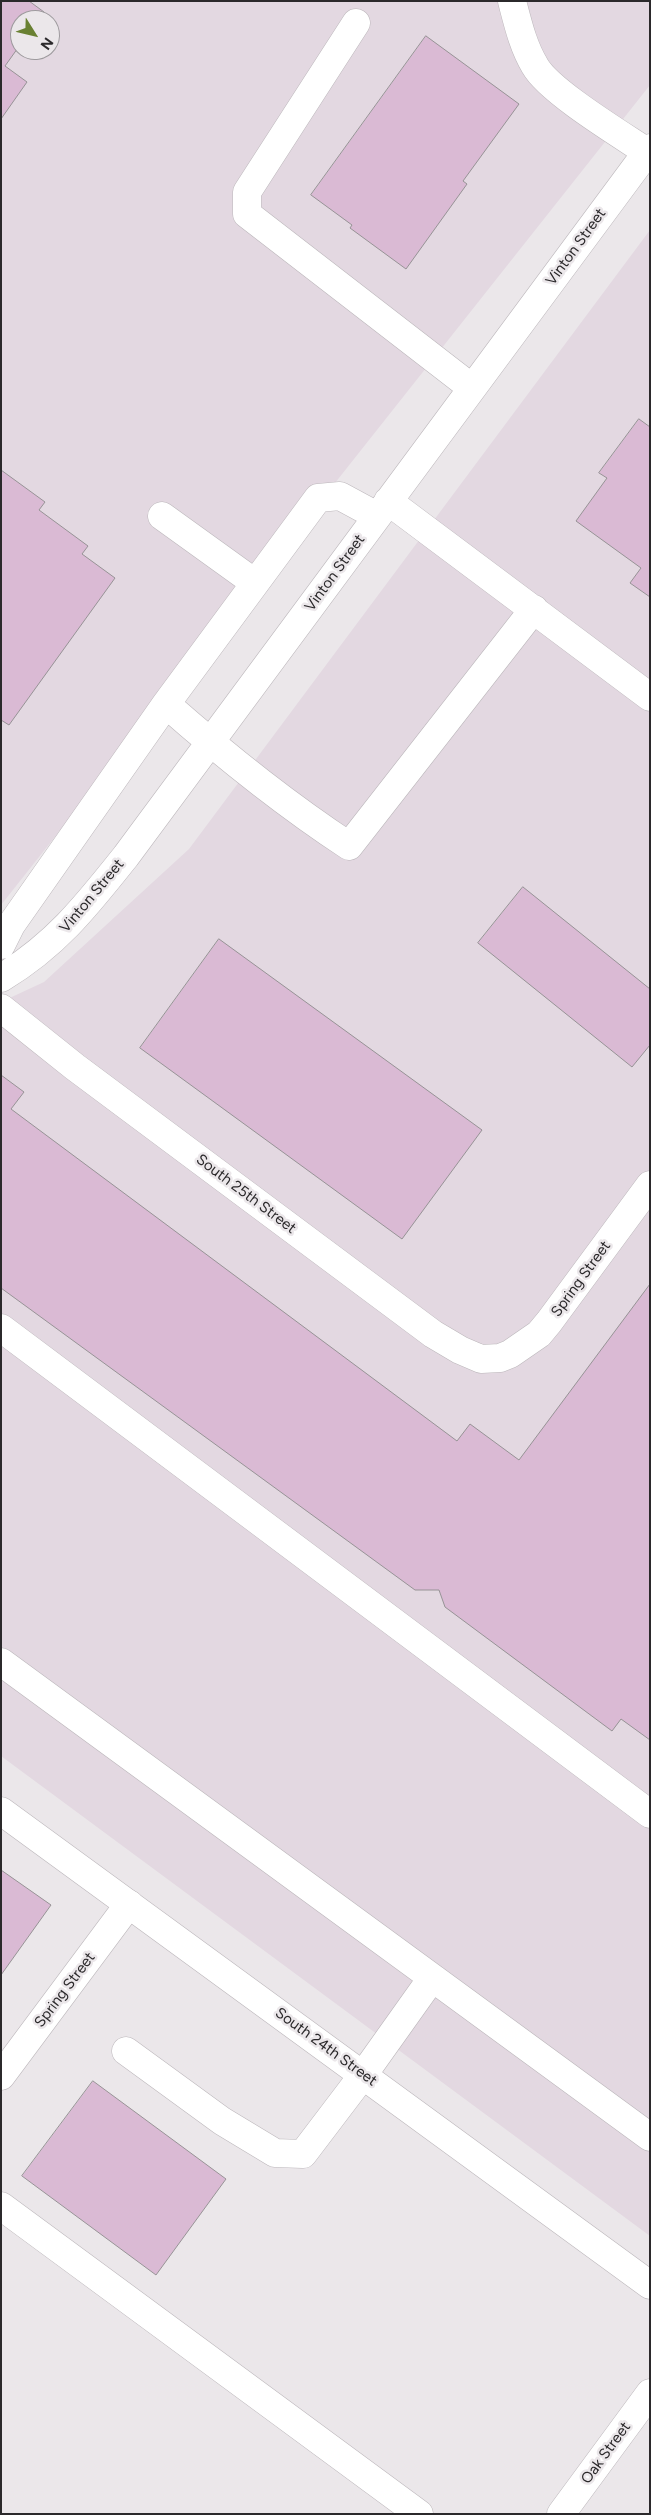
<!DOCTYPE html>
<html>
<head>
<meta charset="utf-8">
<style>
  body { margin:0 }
  #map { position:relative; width:651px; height:2515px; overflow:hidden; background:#ebe7ea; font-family:Figtree,sans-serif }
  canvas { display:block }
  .frame { position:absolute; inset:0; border:2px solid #2b292b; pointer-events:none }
  .north { position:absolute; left:10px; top:10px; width:50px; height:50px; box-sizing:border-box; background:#ebe7ea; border:1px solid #9e9b9e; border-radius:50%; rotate:126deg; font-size:14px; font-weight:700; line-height:20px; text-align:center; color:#2b292b }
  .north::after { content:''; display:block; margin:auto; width:18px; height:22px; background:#698032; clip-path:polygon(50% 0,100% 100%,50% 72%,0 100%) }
</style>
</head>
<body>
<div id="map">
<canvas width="651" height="2515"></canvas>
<div class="frame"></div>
<div class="north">N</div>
</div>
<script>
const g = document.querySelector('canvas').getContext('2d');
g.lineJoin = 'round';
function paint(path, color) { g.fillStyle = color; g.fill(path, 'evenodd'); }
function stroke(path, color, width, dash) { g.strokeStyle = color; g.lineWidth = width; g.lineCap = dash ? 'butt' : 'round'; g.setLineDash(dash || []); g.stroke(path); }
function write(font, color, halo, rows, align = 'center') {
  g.font = font + ' Figtree,sans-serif'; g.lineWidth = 5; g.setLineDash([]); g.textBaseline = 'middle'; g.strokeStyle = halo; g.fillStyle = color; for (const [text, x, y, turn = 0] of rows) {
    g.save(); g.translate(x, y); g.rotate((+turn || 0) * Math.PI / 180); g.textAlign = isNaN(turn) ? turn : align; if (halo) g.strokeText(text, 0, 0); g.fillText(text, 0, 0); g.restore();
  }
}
paint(new Path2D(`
  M1,1h649v84l-649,820zM20,20h30v30h-30z
  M650,230v2006l-649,-480v-754l43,-20 145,-133z`), '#e3d8e1');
const building = new Path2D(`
  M1,1h28l15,11 -6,8h-18v25l-15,21 22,16 -26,37z
  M426,36l93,68 -56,77 4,3 -61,85 -56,-41 2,-3 -41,-30z
  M639,419l11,8v170l-20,-14 11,-15 -65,-47 31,-43 -8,-5z
  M1,470l44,32 -6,8 49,36 -6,8 33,24 -106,147 -8,-5z
  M523,887l127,102v56l-18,22 -154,-124z
  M219,939l263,191 -80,109 -262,-191z
  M1,1075l23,17 -13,17 446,332 13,-17 49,36 131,-176v456l-29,-21 -9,12 -167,-124 -6,-17h-24l-414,-302z
  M1,1870l50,35 -50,70z
  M93,2081l133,98 -70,96 -134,-99z`);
paint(building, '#dabad4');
stroke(building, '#979396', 1);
const minor = new Path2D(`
  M512,1c6,23 11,45 23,65 14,25 85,68 112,86
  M356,23l-109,169v22l225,174
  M388,501l262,196
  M162,516l93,67
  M377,516l-37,-20 -22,2 -152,206c58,51 119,100 183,142l185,-237
  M1,945l10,-20 155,-221
  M1,978c55,-33 86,-73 125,-122l524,-708
  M1,1008l74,59 358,267 27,16 21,9 19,-1 10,-4 29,-20 10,-12 101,-137
  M1,1328l649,486
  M1,1662l649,475
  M126,2051l96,70 53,32 28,1 60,-79 69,-97
  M1,2076l128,-172
  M1,2206l418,308
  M561,2514l89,-121`);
const major = new Path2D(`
  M1,1811l649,474`);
stroke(minor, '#bcb7bb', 29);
stroke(major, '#bcb7bb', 29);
stroke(minor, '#fff', 28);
stroke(major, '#fff', 28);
write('15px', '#2b292b', '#ebe7ea', [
  ["Vinton Street",576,247,-54],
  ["Vinton Street",335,573,-54],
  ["Vinton Street",92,896,-50],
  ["South 25th Street",246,1194,37],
  ["Spring Street",581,1279,-54],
  ["Spring Street",65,1990,-53],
  ["South 24th Street",326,2047,36],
  ["Oak Street",606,2453,-54]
]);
</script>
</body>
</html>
